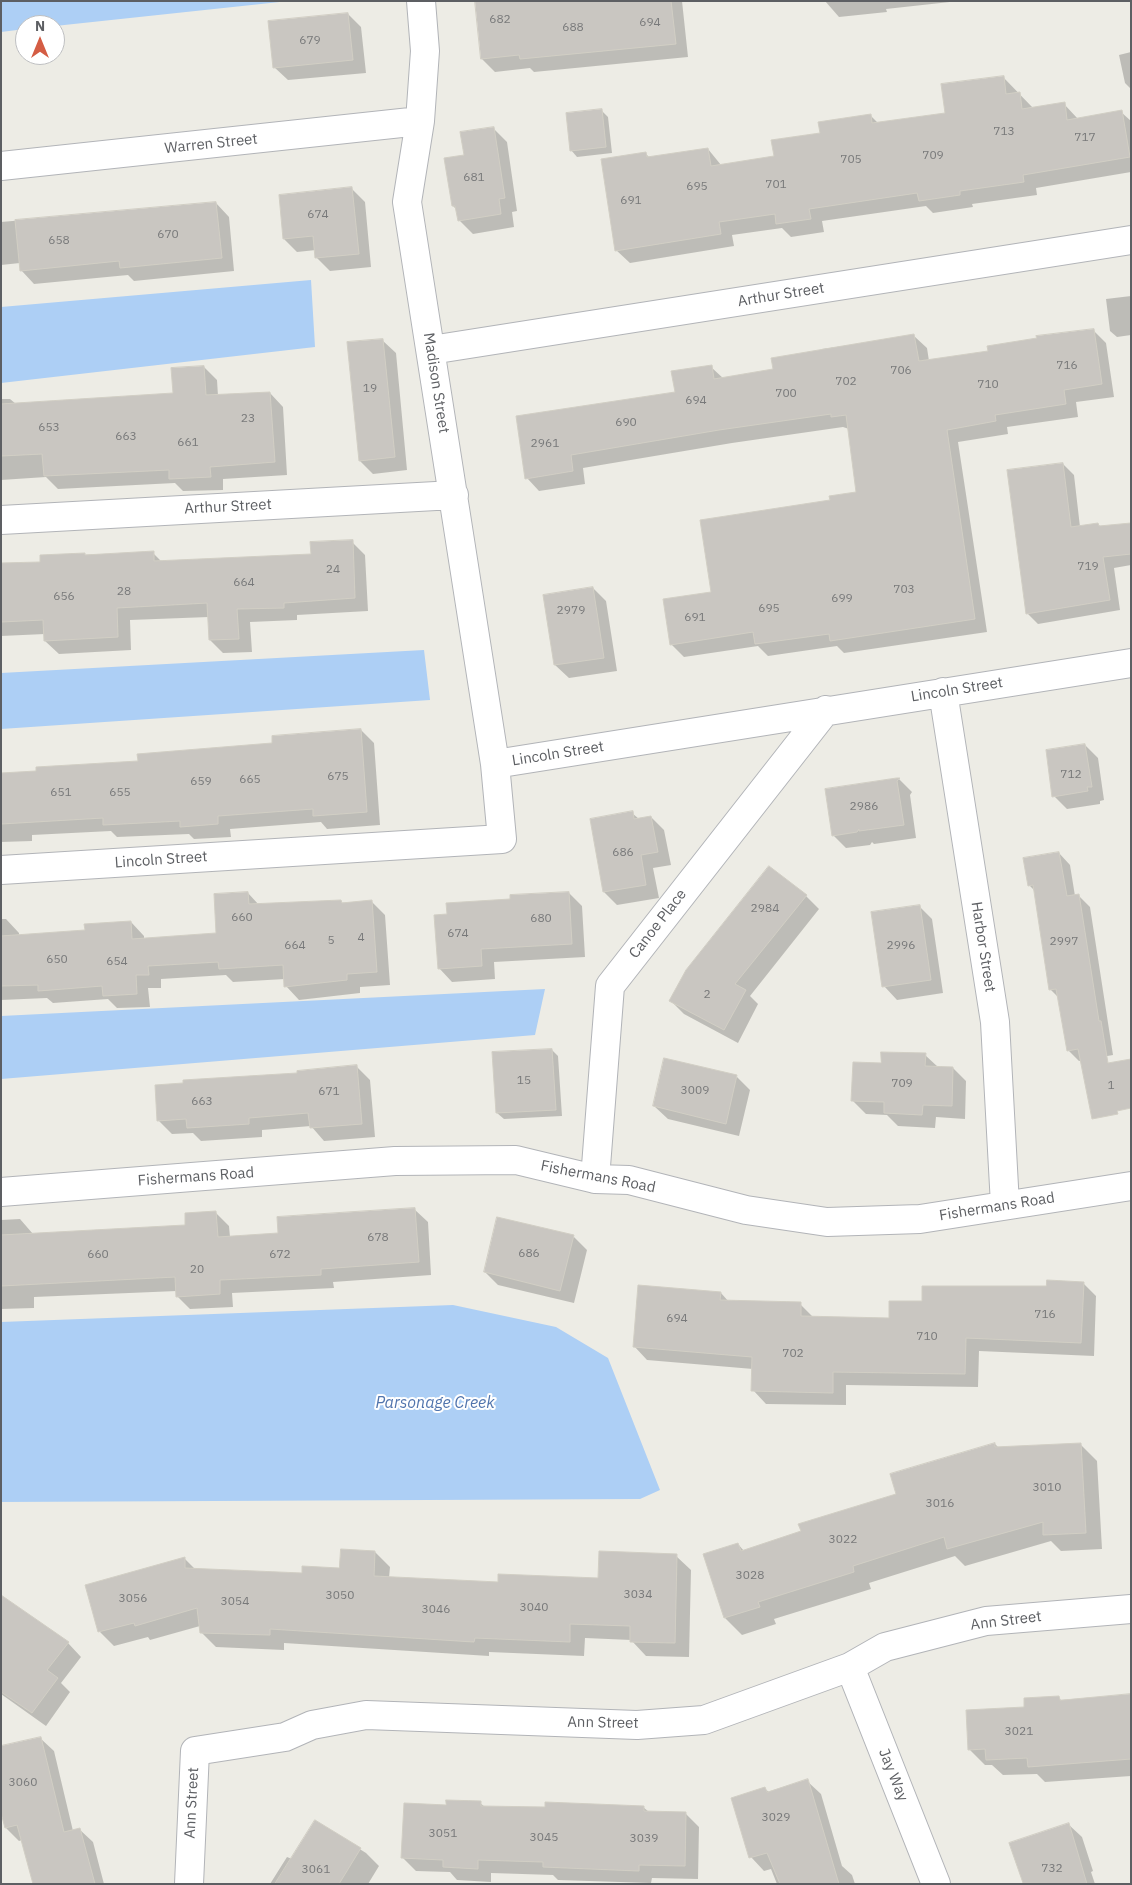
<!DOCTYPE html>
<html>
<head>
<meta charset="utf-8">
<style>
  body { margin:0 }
  #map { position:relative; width:1132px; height:1885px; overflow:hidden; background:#edece5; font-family:"IBM Plex Sans",sans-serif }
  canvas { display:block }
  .frame { position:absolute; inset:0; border:2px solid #5d5f63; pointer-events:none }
  .north { position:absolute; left:15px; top:15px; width:50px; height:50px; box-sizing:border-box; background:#fff; border:1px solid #bebfc1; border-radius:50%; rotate:0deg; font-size:14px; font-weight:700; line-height:20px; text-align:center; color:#5d5f63 }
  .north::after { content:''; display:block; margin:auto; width:18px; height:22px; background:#d45d44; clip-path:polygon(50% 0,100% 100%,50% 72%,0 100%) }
</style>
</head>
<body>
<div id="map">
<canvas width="1132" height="1885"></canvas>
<div class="frame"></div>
<div class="north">N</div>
</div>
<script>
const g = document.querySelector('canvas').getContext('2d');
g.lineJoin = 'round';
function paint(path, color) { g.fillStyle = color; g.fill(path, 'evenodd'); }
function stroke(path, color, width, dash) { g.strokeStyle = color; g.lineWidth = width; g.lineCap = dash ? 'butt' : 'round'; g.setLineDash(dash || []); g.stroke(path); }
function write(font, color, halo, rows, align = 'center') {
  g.font = font + ' "IBM Plex Sans",sans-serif'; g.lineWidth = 4; g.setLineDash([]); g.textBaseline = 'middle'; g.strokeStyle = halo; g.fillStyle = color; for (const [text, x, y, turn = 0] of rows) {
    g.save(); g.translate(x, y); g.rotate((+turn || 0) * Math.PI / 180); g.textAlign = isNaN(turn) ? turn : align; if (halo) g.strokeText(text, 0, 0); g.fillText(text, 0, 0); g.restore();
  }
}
paint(new Path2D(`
  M1,1h288l-234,25 -30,-1v4l-24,3z
  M311,280l4,67 -314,36v-76z
  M424,650l6,50 -429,29v-56z
  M545,989l-10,46 -534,44v-63z
  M453,1305l103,22 52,31 52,132 -20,9 -639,3v-180z`), '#adcff5');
paint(new Path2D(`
  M476,1h206l6,56 -154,15 -4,-4 -35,4 -13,-13z
  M825,1h134l-73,8 1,3 -48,5z
  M348,14l13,13 5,46 -78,7 -14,-13z
  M1131,52v37l-6,-6 -6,-28z
  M1004,78l29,30 31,-4 14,15 43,-7 10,9v51l-95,16 1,7 -65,9 1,3 -40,6 -7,-7 -104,15 2,11 -33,5 -9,-9 -50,7 2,11 -104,17 -14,-13 30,-96 4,4 58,-9 13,16 54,-8 46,-23 49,-19 9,9 68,-10z
  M601,110l7,7 4,36 -35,4 -6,-7z
  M493,128l14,14 10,69 -5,1 2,15 -41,7 -14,-14 -2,-10 -4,-4 12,-50z
  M352,189l13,13 6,65 -41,4 -14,-14v-7l-19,2 -13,-13z
  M216,203l13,14 5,54 -100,10 -6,-6 -94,9 -13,-14 -1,-7 -19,2v-43z
  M1131,296v39l-14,2 -7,-6 -4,-32z
  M1093,330l13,13 8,54 -38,5 2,15 -71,10 1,7 -50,8 29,190 -143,21 -7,-7 -69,10 -10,-10 -74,11 -13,-13 41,-51 119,-92 27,-8 -9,-64 -6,-2 -111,16 -149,25 2,16 -46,7 -12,-13 149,-85 35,-26 13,12 50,-9 48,-19v-2l92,-13 13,12 2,13 60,-9z
  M382,340l14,13 11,117 -34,4 -13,-13z
  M204,367l13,13 1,16 52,-3 13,14 4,68 -64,4v11l-40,1 -8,-8 -117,6 -12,-12 -45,3v-81h9l6,5 158,-10z
  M1063,464l11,11 6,52 18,-3 3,3 30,-3v41l-17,3 6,42 -82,14 -11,-11z
  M352,542l13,13 3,56 -71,4v5l-47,2 2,30 -29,1 -13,-13 -1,-23 -79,3 1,30 -72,4 -14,-13v-7l-44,2v-72l40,-1v-7l112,-3 9,9 150,-7z
  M593,588l13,13 11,70 -48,7 -14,-13 -10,-69z
  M361,730l13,13 6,82 -53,4 -6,-7 -91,7 1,8 -37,2 -5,-5 -72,3 -6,-6 -79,4v6l-31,1v-68l138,-11z
  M1085,745l13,13 6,42 -4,1v3l-33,5 -13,-13z
  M899,779l13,13 -2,3 6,43 -42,6 -2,-2 -2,3 -24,3 -13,-13 -7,-45z
  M632,813l7,6 12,-2 13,13 7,35 -18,3 6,30 -42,7 -13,-13z
  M1059,853l11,12 5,31h4l11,11 23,148 -34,6 -11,-11 -9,-52 -9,-9 -15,-98 -6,-6z
  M248,893l11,12 113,-3 13,13 5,70 -30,2v6l-61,7 -13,-14 -1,-7 -52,3 -7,-7 -65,4v9h-13l2,19 -33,1 -9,-9 -55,4 -6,-5 -46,2v-81h5l13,14v3l67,-5 45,-9 13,14v4l74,-6z
  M569,893l13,13 3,51 -91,5 1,17 -43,3 -13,-14 9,-53 64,-15z
  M806,896l13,13 -69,87 8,8 -20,39 -54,-29 -13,-13z
  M919,906l13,13 11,74 -46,7 -13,-14z
  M552,1050l6,6 4,60 -58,3 -7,-6z
  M925,1055l13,12 15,1 13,13 -1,38 -29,-2 -1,11 -37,-2 -11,-11 -21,-1 -13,-13 29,-36z
  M665,1060l72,17 13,13 -11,46 -71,-17 -14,-13z
  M356,1066l14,14 5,57 -51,4 -13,-15 -49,4v7l-61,4 -8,-8 -21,1 -13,-13 140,-47z
  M414,1209l14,13 3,53 -98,7 1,6 -102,5 1,14 -43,2 -13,-13v-5l-143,6v11l-33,1v-89l19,-1 13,15 154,-8 29,-13 13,13 1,11 49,-3z
  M573,1236l14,14 -13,53 -76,-18 -13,-13z
  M1083,1283l13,13 -2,60 -115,-5 -1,36 -132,-2v20l-80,-1 -13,-14v-21l-106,-9 -13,-14 87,-53 8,9 71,2 13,13 77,2 33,-17z
  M995,1444l4,4 81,-4 17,17 5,88 -41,2 -10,-10 -86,25 -10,-10 -86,27 2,6 -97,30 2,5 -34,11 -17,-17 13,-74 6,7 58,-19 95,-37z
  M375,1552l15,15 -1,11 110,6 101,-5 76,-23 15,14 -2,87 -43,-1 -15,-16 -46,-2 -1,18 -95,-4v4l-205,-13v7l-68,-3 -15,-15 -1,-6 -50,14 -2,-3 -34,9 -14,-14 -13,-46 98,-27 11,11 107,4 37,-4z
  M1,1625l67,18 13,14 -20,26 9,9 -24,34 -45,-32z
  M1059,1698l3,3 69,6v69l-86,6 -8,-8 -34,1 -11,-10h-7l-15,-15 55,-42z
  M40,1738l14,13 19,80 6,-2 14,13 11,42h-69l-13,-44 -3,1 -13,-13z
  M807,1781l14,13 21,72 10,9 3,9h-78l-6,-15 -7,2 -13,-14 14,-68 4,3z
  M480,1803l5,4 61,2 97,-2 6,5 37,2 13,13 -1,52 -46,-1 -1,5 -93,-3 -5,-5 -62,-2v9l-34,-2 -7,-8 -34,-1 -13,-13 44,-52z
  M315,1821l51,32 13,13 -11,18h-98l17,-27 5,2z
  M1068,1824l14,13 11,34 -2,1 4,12h-66l-7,-6z`), '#0003');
const building = new Path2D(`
  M475,1h196l5,43 -156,15 -1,-4 -38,4z
  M348,13l5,47 -80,8 -5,-47z
  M1004,76l2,18 14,-2 2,17 43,-7 2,18 55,-10 8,47 -107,18 1,7 -64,9v4l-41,6 -2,-8 -108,16 2,10 -35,5 -1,-10 -56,8 2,12 -106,17 -14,-92 45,-7 1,5 61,-9 3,18 63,-10 -3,-16 49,-7 -2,-11 53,-8 1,9 73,-10 -4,-29z
  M602,109l4,38 -36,4 -4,-38z
  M494,127l11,71 -6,1 2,15 -43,7 -3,-15h-3l-8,-48 20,-3 -4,-23z
  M352,187l7,67 -44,4 -2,-22 -30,3 -4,-44z
  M216,202l6,56 -102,10 -1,-7 -99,10 -5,-51z
  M1094,329l8,55 -38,6 2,14 -71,11 1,6 -49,9 28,189 -145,22 -1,-7 -74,10 -2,-12 -83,13 -7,-46 48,-7 -11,-72 130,-20 -1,-4 27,-4 -10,-77 -15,2v-3l-112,16 -148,25 2,16 -48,8 -9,-63 159,-24 -4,-21 41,-6 2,14 59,-10 -2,-11 143,-24 5,27 69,-10 -1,-5 50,-8 -1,-2z
  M383,339l12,118 -36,4 -12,-119z
  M204,366l2,29 64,-3 5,70 -65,5 1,10 -42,2v-9l-125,6 -2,-22 -41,2v-52l172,-11 -2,-25z
  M1063,463l8,64 27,-4 1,3 32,-3v31l-28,3 7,43 -84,14 -19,-144z
  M353,540l2,58 -71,5v5l-47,1 2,30 -30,1 -2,-37 -90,5 1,29 -74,4 -1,-21 -42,2v-59l39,-1v-7l45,-2v2l69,-4v10l157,-7 -1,-12z
  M593,587l11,71 -50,7 -11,-70z
  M361,729l6,83 -54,4v-7l-95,7v8l-38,3v-6l-77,4v-7l-102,6v-51l35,-2v-4l102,-6 -1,-7 135,-11v-7z
  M1085,744l7,43h-5l1,4 -36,6 -6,-47z
  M897,778h3l-3,3 7,44 -45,6v-2l-2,3 -25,4 -7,-47z
  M633,811l1,8 17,-3 7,36 -17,3 5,30 -43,7 -13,-73z
  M1059,852l8,44 12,-2 20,127h2l7,42 23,-4v49l-14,3 1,3 -26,5 -14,-70 -11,2 -11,-62 -7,1 -16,-105 -5,1 -5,-28z
  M769,866l38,29 -72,89 11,6 -22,40 -55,-29 17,-31z
  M248,892l1,12 92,-4 1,3 30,-3 5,72 -30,2v6l-63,7 -1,-22 -64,4 -1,-7 -70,4 1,9h-13l1,19 -34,2 -1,-10 -64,5v-6l-37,1v-50l84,-6 -1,-6 47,-3 1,18 84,-6 -2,-39z
  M569,892l3,52 -91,5 1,17 -44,3 -4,-54 13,-1 -1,-11 64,-4v-4z
  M920,905l11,75 -49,7 -11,-75z
  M552,1049l4,61 -60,3 -4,-61z
  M881,1052l45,1 -1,13 28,1 -1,39 -29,-1 -1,10 -38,-2v-11l-33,-1 2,-39 28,1z
  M664,1058l73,17 -11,49 -73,-18z
  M357,1065l5,59 -52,4 -2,-15 -59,5v6l-62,4 -1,-9 -29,2 -2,-36 28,-2v-3l114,-7v-2z
  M415,1208l4,54 -98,7v6l-101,5v14l-44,3 -1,-20 -174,9v-51l184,-10v-12l31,-2 2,26 60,-4 -1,-16z
  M497,1217l77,18 -14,56 -76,-19z
  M1047,1280l37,2 -3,61 -115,-5 -1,36 -132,-2v21l-82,-2 1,-34 -119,-10 5,-62 83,7 -1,8 81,2v14l88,2v-17h33v-15h124z
  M995,1443v4l86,-4 5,90 -43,2v-13l-96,27 -3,-12 -91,29 1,6 -96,30 2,5 -36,11 -21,-64 35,-11 3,8 60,-20 -3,-7 98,-30 -6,-20z
  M341,1549l34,2 -1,25 124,6v-8l100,4 1,-27 78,3 -2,89 -45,-1v-16l-60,-2v18l-95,-4 -1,4 -204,-13v6l-70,-2 -3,-25 -62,18 -1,-3 -36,9 -13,-47 100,-28v11l117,5v-7l37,2z
  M1,1595l68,47 -22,28 11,8 -26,35 -31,-21z
  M1131,1694v65l-103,8 -1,-9 -41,2 -1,-11 -17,1 -2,-40 58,-3v-9l35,-2 1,4z
  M41,1737l23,95 16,-4 15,56h-62l-16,-59 -12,3 -4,-15v-67z
  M808,1779l31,105h-59l-13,-31 -18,5 -18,-60 34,-11 2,5z
  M446,1800l35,1v5l64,1v-5l99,4v5l42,1 -1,54 -46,-1v6l-96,-4v-5l-65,-2v9l-35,-2v-7l-42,-2 3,-55 42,2z
  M315,1820l46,28 -22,36h-64z
  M1069,1823l18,61 -64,-1 -14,-40z`);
paint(building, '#c9c6c1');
stroke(building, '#d1cec4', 1);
const street = new Path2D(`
  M1,166l419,-45
  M431,350l700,-110
  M1,520l453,-25
  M943,692l52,330 10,183
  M495,764l636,-101
  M1,870l501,-31 -7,-75 -88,-562 13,-81 5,-70 -4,-50
  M595,1179l15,-193 216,-276
  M1,1192l394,-31 121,-1 79,19 34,1 117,30 81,12 93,-3 211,-33
  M850,1667l86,217
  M189,1884l6,-133 90,-14 27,-12 54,-10 271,10 67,-5 146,-53 35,-20 101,-26 145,-12`);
stroke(street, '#b2b4b8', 30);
stroke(street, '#fff', 28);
write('12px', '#78797a', null, [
  ["682",500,20],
  ["694",650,23],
  ["688",573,28],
  ["679",310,41],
  ["713",1004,132],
  ["717",1085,138],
  ["709",933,156],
  ["705",851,160],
  ["681",474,178],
  ["701",776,185],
  ["695",697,187],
  ["691",631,201],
  ["674",318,215],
  ["670",168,235],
  ["658",59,241],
  ["716",1067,366],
  ["706",901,371],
  ["702",846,382],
  ["710",988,385],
  ["19",370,389],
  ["700",786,394],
  ["694",696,401],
  ["23",248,419],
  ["690",626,423],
  ["653",49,428],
  ["663",126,437],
  ["661",188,443],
  ["2961",545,444],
  ["719",1088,567],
  ["24",333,570],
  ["664",244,583],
  ["703",904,590],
  ["28",124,592],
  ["656",64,597],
  ["699",842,599],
  ["695",769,609],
  ["2979",571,611],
  ["691",695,618],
  ["712",1071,775],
  ["675",338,777],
  ["665",250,780],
  ["659",201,782],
  ["651",61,793],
  ["655",120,793],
  ["2986",864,807],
  ["686",623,853],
  ["2984",765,909],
  ["660",242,918],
  ["680",541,919],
  ["674",458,934],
  ["4",361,938],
  ["5",331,941],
  ["2997",1064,942],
  ["664",295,946],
  ["2996",901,946],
  ["650",57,960],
  ["654",117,962],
  ["2",707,995],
  ["15",524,1081],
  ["709",902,1084],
  ["1",1111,1086],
  ["3009",695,1091],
  ["671",329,1092],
  ["663",202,1102],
  ["678",378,1238],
  ["686",529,1254],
  ["660",98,1255],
  ["672",280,1255],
  ["20",197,1270],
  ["716",1045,1315],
  ["694",677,1319],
  ["710",927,1337],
  ["702",793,1354],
  ["3010",1047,1488],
  ["3016",940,1504],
  ["3022",843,1540],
  ["3028",750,1576],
  ["3034",638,1595],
  ["3050",340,1596],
  ["3056",133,1599],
  ["3054",235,1602],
  ["3040",534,1608],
  ["3046",436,1610],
  ["3021",1019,1732],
  ["3060",23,1783],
  ["3029",776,1818],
  ["3051",443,1834],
  ["3045",544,1838],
  ["3039",644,1839],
  ["732",1052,1869],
  ["3061",316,1870]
]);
write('15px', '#5d5f63', '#fff', [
  ["Warren Street",211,144,-6],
  ["Arthur Street",781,295,-9],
  ["Madison Street",436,383,81],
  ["Arthur Street",228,507,-3],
  ["Lincoln Street",957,690,-9],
  ["Lincoln Street",558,754,-9],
  ["Lincoln Street",161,860,-4],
  ["Canoe Place",658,924,-52],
  ["Harbor Street",983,947,81],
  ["Fishermans Road",196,1177,-4],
  ["Fishermans Road",598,1177,11],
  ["Fishermans Road",997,1207,-9],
  ["Ann Street",1006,1621,-7],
  ["Ann Street",603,1723,1],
  ["Jay Way",893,1775,68],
  ["Ann Street",192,1803,-87]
]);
write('italic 16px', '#5074ad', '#fff', [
  ["Parsonage Creek",435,1403]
]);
</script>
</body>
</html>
